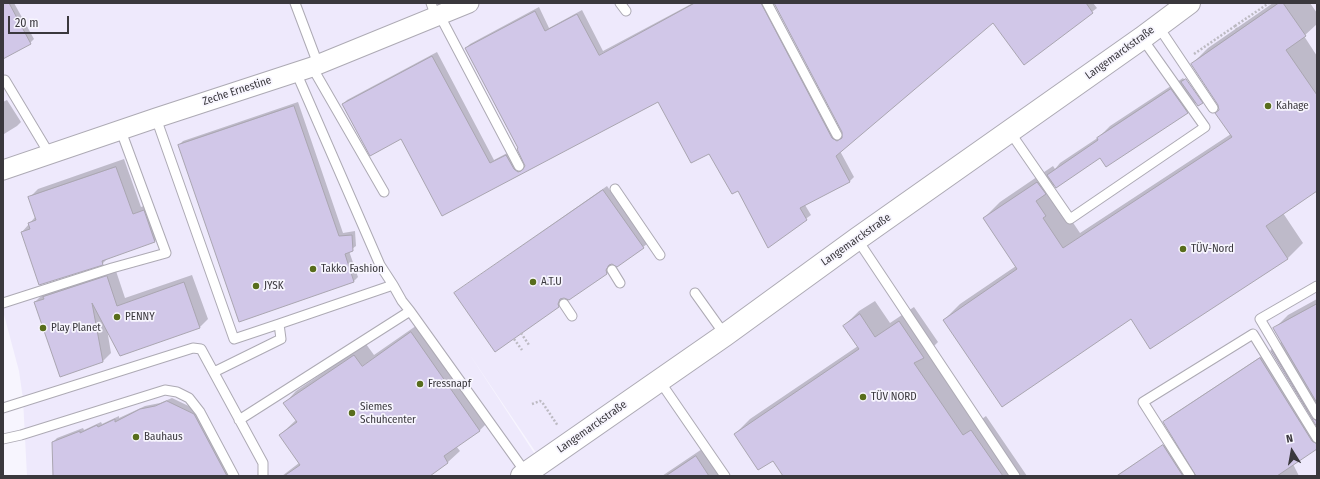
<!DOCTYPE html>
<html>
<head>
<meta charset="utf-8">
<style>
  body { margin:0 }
  #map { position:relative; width:1320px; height:479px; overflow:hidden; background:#f7f5fe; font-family:"Fira Sans Condensed",sans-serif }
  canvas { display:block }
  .frame { position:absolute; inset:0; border:4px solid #3a383d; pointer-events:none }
  .north { position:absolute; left:1272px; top:431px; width:40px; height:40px; -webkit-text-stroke:3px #f7f5fe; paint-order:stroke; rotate:349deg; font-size:11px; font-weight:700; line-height:16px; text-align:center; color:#3a383d }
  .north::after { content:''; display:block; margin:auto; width:14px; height:18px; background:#3a383d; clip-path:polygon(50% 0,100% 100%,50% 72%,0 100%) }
  .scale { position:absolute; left:8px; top:16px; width:61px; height:18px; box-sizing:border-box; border:2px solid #3a383d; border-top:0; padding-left:5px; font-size:12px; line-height:14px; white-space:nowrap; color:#3a383d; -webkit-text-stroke:3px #f7f5fe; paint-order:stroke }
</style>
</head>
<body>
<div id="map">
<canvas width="1320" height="479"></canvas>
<div class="frame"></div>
<div class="north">N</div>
<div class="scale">20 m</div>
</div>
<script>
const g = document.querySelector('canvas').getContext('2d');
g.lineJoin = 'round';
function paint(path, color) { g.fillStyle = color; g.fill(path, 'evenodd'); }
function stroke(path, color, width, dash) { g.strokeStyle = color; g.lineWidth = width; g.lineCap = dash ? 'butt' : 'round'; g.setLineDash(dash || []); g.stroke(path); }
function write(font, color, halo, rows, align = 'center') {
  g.font = font + ' "Fira Sans Condensed",sans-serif'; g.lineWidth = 3.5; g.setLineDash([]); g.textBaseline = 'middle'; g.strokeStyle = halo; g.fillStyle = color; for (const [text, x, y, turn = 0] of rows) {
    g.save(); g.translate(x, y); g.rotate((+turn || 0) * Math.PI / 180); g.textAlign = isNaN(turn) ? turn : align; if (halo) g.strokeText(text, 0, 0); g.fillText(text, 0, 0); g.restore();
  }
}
paint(new Path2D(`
  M3,3h1314v473h-792l18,-13 -73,-108 70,107 -20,14h-493l-4,-77 -4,-28 -16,-60z`), '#eee9fc');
paint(new Path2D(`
  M3,3h11l20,36 -4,4 -27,14z
  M693,3h73l73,133 4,1v-5l-68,-129h318l4,5 -73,56 -30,-43 -154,130 14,26 -4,4 -45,24 6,10 -43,32 -30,-57 -29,-38 -51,-51 -216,113 -41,-76 -58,-34 4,-4 90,-48 57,108 17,-9 9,16h5l1,-1 -7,-18 -53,-100 4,-4 69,-37 10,21 33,-18 21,41z
  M1273,3h37l7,10v11l-13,12 13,20v134l-34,23 20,30 -16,16 -156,59 -187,2 16,-16 56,-38 -32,-48 16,-16 53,-36 2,3 5,-6 39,-26 11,-11 73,-48 16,22 -12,12 -87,45 -47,29 6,16 21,31 151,-99 -11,-23 -1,-7 -27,-40 16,-16z
  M7,100l14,22 -4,4 -13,8 -1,-32z
  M298,102l45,131 12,-2 1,15 -7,5 9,26 -4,4 -175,-136 4,-4z
  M124,159l17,48 11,-4 11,30 -8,8 -46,16 -7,7 -80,-32 14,-16 -7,-18 9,-9z
  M607,186l40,58 -4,3 -33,17 1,5 -4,4 -45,25v4l-4,4 -103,-13z
  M115,268l10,30 67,-23 16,44 -8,8 -93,2 4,24 -8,8 -43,15 -25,-74 8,-8z
  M1317,299v122l-2,1 -43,-71 10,-10 -7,-13 13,-13z
  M875,301l15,22 24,-16 24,35 -8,8 48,72 8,-6 41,60h-243l-11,-17 -38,-25 15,-15 108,-73 -14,-20 15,-15z
  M423,321l68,98 -12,12 -23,15 4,5 -12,11 -20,14h-146l17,-13 -19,-28 16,-15 -11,-17 11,-12 70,-47 8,11z
  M1265,354l52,84v10l-24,16 6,12h-102l-33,-54 4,-4z
  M172,398l27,13 35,65h-180l-1,-34 4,-4 26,-10 1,2 17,-8 1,2 17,-8v2l26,-12 15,-3z
  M1168,442l23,34h-75z
  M708,445l20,31h-66z`), '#0003');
const building = new Path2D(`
  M3,3h6l22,41 -28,15z
  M695,3h66l71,135 5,3 5,-3v-6l-68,-129h312l7,10 -69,52 -31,-42 -157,133 14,26 -50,26 7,12 -39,28 -30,-57 -6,3 -23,-40 -18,9 -33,-61 -216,114 -41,-77 -31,17 -28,-52 90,-48 58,107 16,-8 8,14 4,3 3,-1 4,-5 -8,-17 1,-1 -53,-100 70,-37 10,20 32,-17 22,41z
  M1279,3h4l23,33 -20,14 31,45v96l-51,35 22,33 -138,90 -19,-30 -129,88 -59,-87 74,-51 -34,-51 54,-36 9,12 -10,7 10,15 -3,2 20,30 169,-111 -17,-24 4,-3 -1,-5 -27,-41z
  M1186,79l17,24 -5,3 -17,-24z
  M1171,89l17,24 -82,54 -6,-9 -44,30 -9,-13 51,-35 -1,-2z
  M294,106l45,130 13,-1 1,16 -8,3 9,28 -115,40 -61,-177z
  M116,167l17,47 11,-4 11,32 -53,19 1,4 -64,20 -18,-53 9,-3 -2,-6 8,-3 -8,-23z
  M603,190l41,58 -27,19 -5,-3 -3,1 -3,5 1,4 -38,26 -5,-2 -4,1 -2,5 1,3 -64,45 -41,-59z
  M107,276l10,30 67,-24 16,46 -80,28 -28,-53 11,59 -43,15 -26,-75 10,-3 -1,-2z
  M1317,304v99l-44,-75z
  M860,314l15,23 24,-16 25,37 -10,5 49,72 8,-5 32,46h-220l-10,-15 -15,9 -24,-36 125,-85 -16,-23z
  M411,332l69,99 -36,25 4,7 -18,13h-146l16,-11 -21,-30 18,-13 -14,-19 71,-48 8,11z
  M1272,350l40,68 5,3v6l-46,-76z
  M1260,358l52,83 5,3v5l-40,27h-81l-33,-54z
  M167,401l27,13 33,62h-174l-1,-34 28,-11v2l17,-8 1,2 17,-8v3l25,-13 15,-3z
  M1163,445l20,31h-66z
  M696,456l13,20h-43z`);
paint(building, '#d1c7e8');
stroke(building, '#aaa6b1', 1);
const lane = new Path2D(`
  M295,3l23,61
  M431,3l5,14
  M620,3l6,8
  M767,3l70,132
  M440,16l79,150
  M1158,26l55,82
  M312,67l72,125
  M296,72l84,193 13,20
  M5,80l45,75
  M156,118l78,221 45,-15
  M1010,132l60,87 135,-92 -63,-89
  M615,189l45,66
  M857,239l158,237
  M612,270l8,13
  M1317,286l-57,33 57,96
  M695,293l30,42
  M3,303l109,-35 54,-15 -45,-122
  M564,304l8,12
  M214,372l67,-33 -2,-15 114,-39 9,16 8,10
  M659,380l66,96
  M3,408l190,-60 8,1 62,114v13
  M239,420l171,-109 116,162
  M3,439l18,-4 144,-45 12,2 12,6 11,14 34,64
  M1190,476l-47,-74 110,-68 64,104`);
const street = new Path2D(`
  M3,170l153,-52 156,-51 157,-64`);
const secondary = new Path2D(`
  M522,476l203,-141 132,-96 285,-201 47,-35`);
stroke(lane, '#adaab4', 11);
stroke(street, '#adaab4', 21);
stroke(secondary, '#adaab4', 24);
stroke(new Path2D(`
  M1235,26l34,-23
  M1194,54l41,-28 3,5
  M521,333l8,12
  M514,339l8,11
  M532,404l8,-3 2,1 16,24`), '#bcbac2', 2.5, [2, 2]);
stroke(lane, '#fff', 9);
stroke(street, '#fff', 19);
stroke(secondary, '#fff', 22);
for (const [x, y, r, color] of [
  [1268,106,4,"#586d1c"],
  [1183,249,4,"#586d1c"],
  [313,269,4,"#586d1c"],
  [533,282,4,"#586d1c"],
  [256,286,4,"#586d1c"],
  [117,317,4,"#586d1c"],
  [43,328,4,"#586d1c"],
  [420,384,4,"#586d1c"],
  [863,397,4,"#586d1c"],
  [352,413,4,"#586d1c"],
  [136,437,4,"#586d1c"]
]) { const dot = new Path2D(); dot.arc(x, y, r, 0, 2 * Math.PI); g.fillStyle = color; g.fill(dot); stroke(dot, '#f7f5fe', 1.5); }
write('11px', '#3a383d', '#f7f5fe', [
  ["Langemarckstraße",1120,53,-36],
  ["Zeche Ernestine",237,91,-18],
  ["Langemarckstraße",856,240,-35],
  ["Langemarckstraße",592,427,-35]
]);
write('11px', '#3a383d', '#f7f5fe', [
  ["Kahage",1276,106],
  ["TÜV-Nord",1191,249],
  ["Takko Fashion",321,269],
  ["A.T.U",541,282],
  ["JYSK",264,286],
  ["PENNY",125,317],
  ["Play Planet",51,328],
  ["Fressnapf",428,384],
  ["TÜV NORD",871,397],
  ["Siemes",360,407],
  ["Schuhcenter",360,420],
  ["Bauhaus",144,437]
], 'left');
</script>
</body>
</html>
